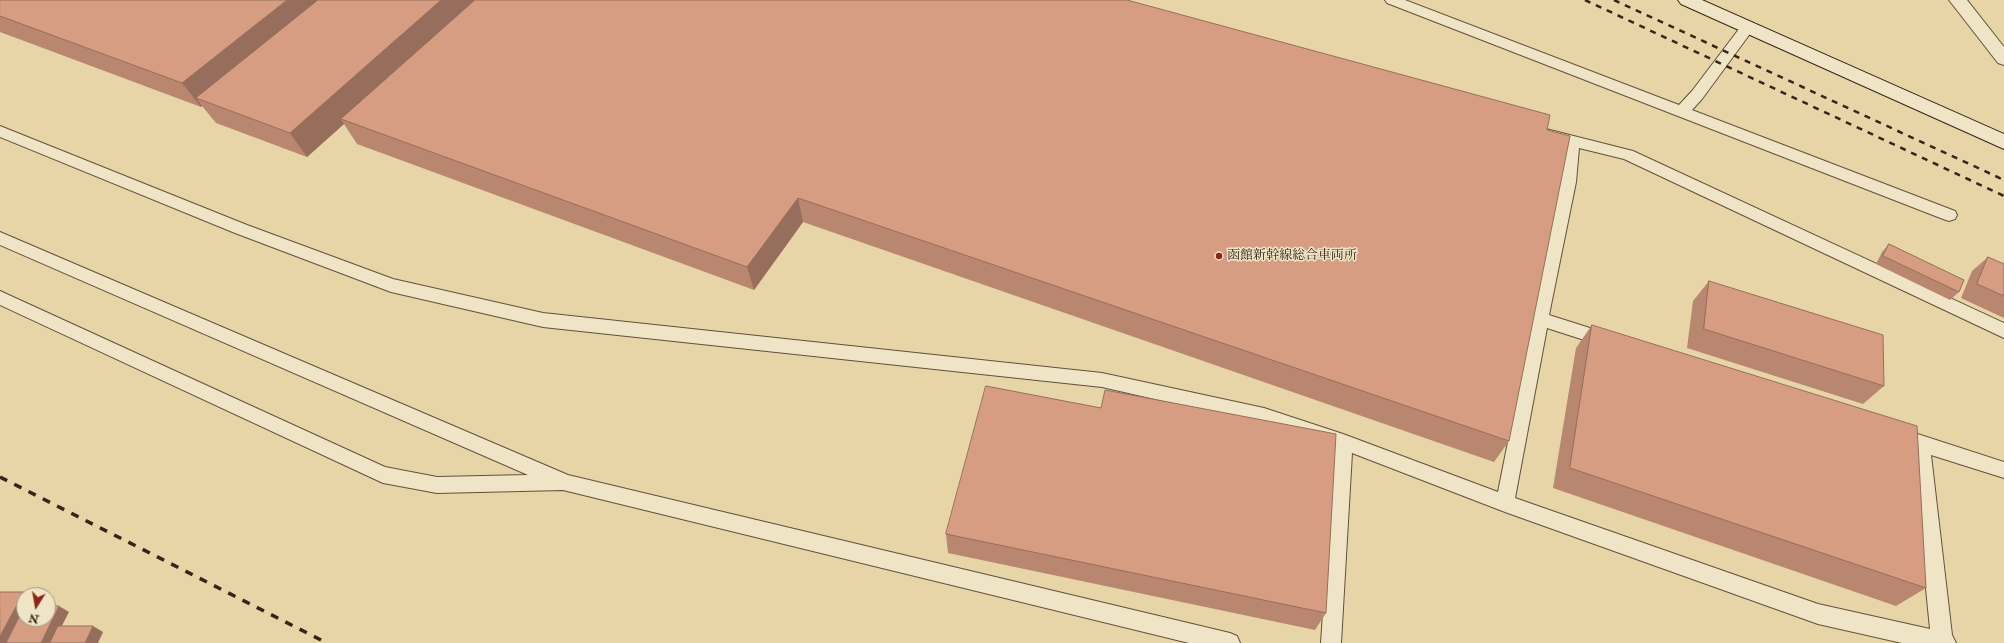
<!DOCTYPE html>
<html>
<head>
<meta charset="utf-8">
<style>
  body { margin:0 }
  #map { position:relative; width:2004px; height:643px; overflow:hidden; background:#e7d5a8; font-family:"IM FELL Double Pica",serif }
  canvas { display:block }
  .north { position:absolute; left:16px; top:587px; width:40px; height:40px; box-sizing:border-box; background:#efe4c6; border:1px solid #a59780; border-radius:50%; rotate:191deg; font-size:11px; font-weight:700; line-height:16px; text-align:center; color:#362418 }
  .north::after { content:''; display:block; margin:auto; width:14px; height:18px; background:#8f2418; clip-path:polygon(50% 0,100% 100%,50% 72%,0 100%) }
</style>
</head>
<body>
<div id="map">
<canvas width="2004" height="643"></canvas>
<div class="north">N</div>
</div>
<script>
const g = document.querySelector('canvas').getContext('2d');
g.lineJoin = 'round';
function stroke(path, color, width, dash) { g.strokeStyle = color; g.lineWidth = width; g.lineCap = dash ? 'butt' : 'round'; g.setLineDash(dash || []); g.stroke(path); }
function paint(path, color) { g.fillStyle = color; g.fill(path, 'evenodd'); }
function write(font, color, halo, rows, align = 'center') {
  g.font = font + ' "IM FELL Double Pica","Noto Serif JP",serif'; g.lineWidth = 3; g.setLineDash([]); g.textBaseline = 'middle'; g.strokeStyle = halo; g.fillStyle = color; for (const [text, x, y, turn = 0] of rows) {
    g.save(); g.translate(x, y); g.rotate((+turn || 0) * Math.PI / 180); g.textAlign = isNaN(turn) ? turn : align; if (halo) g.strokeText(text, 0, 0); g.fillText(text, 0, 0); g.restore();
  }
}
const lane = new Path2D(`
  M1385,0h20l274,105 13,-14 50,-66h10l2,3 -2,3 -50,68 -10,11 263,101 2,4 -2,4 -6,2 -6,-2 -556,-216z
  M0,126l247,99 146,54 150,34 559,60 162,35 79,26 155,58 62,-310 4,-38 -23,-6 -2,-4 2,-4 5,-1 87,22 371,172v15l-380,-179 -45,-11 -3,34 -27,133 66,21 3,5 -3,5 -6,2 -62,-20 -32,170 303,106 112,25 -18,-181 -22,-7 -3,-6 3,-6 6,-2 108,35v16l-73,-23 21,180 4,8h-54l-84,-19 -313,-112 -153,-59 -11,190h-20l13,-196 -70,-23 -162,-37 -559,-60 -152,-35 -156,-59 -235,-96z
  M0,232l568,243 662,158 7,3 3,7h-51l-626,-153 -126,3 -54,-10 -383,-178v-14l385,176 52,10 91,-2 -528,-230z`);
const street = new Path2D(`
  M1949,0h18l37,47v18l-6,-2z`);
const secondary = new Path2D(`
  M1678,0h24l302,134v15l-323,-145z`);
stroke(lane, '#62503c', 2);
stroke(street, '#62503c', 2);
stroke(secondary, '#362418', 2);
paint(lane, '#efe4c6');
paint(street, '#efe4c6');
paint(secondary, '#efe4c6');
stroke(new Path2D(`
  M1585,0l419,196
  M1614,0l390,180`), '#362418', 2.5, [6, 6]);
stroke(new Path2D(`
  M0,477l327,166`), '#362418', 3.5, [8, 8]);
paint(new Path2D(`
  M0,0l1547,130 -38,311 -15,21 -691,-240 -49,68 -397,-146 -13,-20 -37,33 -91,-34 -14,-17 -1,1 -201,-75z
  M1889,244l70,48 -9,8 -74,-36 6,-12z
  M1988,257l16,7v54l-43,-20 11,-27z
  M1709,281l175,105 -21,18 -176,-56 6,-47z
  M1592,325l334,263 -30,18 -343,-118 23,-140z
  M1101,408l225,205 -11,17 -367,-77 -2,-19z`), '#b98770');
paint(new Path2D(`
  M287,0h46l-137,98 6,8 -1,1 -19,-24z
  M441,0h40l-140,119 3,5 -37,33 -17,-24z
  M798,198l5,24 -49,68 -7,-23z
  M24,592l6,3h-6v21l-14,27h-10v-7z
  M59,606l10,6 -16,31h-12z
  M93,626l10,6 -5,11h-13z`), '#966e5b');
const building = new Path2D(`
  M0,0h287l-105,83 -182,-67z
  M318,0h123l-151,133 -94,-35z
  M475,0h652l423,115 -3,15 23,6 -61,305 -711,-243 -51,69 -406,-148z
  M1889,244l75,36 -5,12 -76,-36z
  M1988,257l16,7v32l-27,-12z
  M1709,281l174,54 1,51 -180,-57z
  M1592,325l325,101 9,162 -356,-120z
  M986,386l115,22 4,-18 231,44 -10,179 -380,-79z
  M0,592h24l-24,44z
  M48,606h11l-18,37h-35l18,-36v12h24z
  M58,626h35l-8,17h-35z`);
paint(building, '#d79d82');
stroke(building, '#966e5b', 1);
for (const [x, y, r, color] of [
  [1219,256,4,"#8f2418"]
]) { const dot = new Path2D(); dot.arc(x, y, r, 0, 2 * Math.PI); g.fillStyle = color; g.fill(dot); stroke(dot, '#efe4c6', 1.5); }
write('13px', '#362418', '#efe4c6', [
  ["函館新幹線総合車両所",1227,256]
], 'left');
</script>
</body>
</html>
